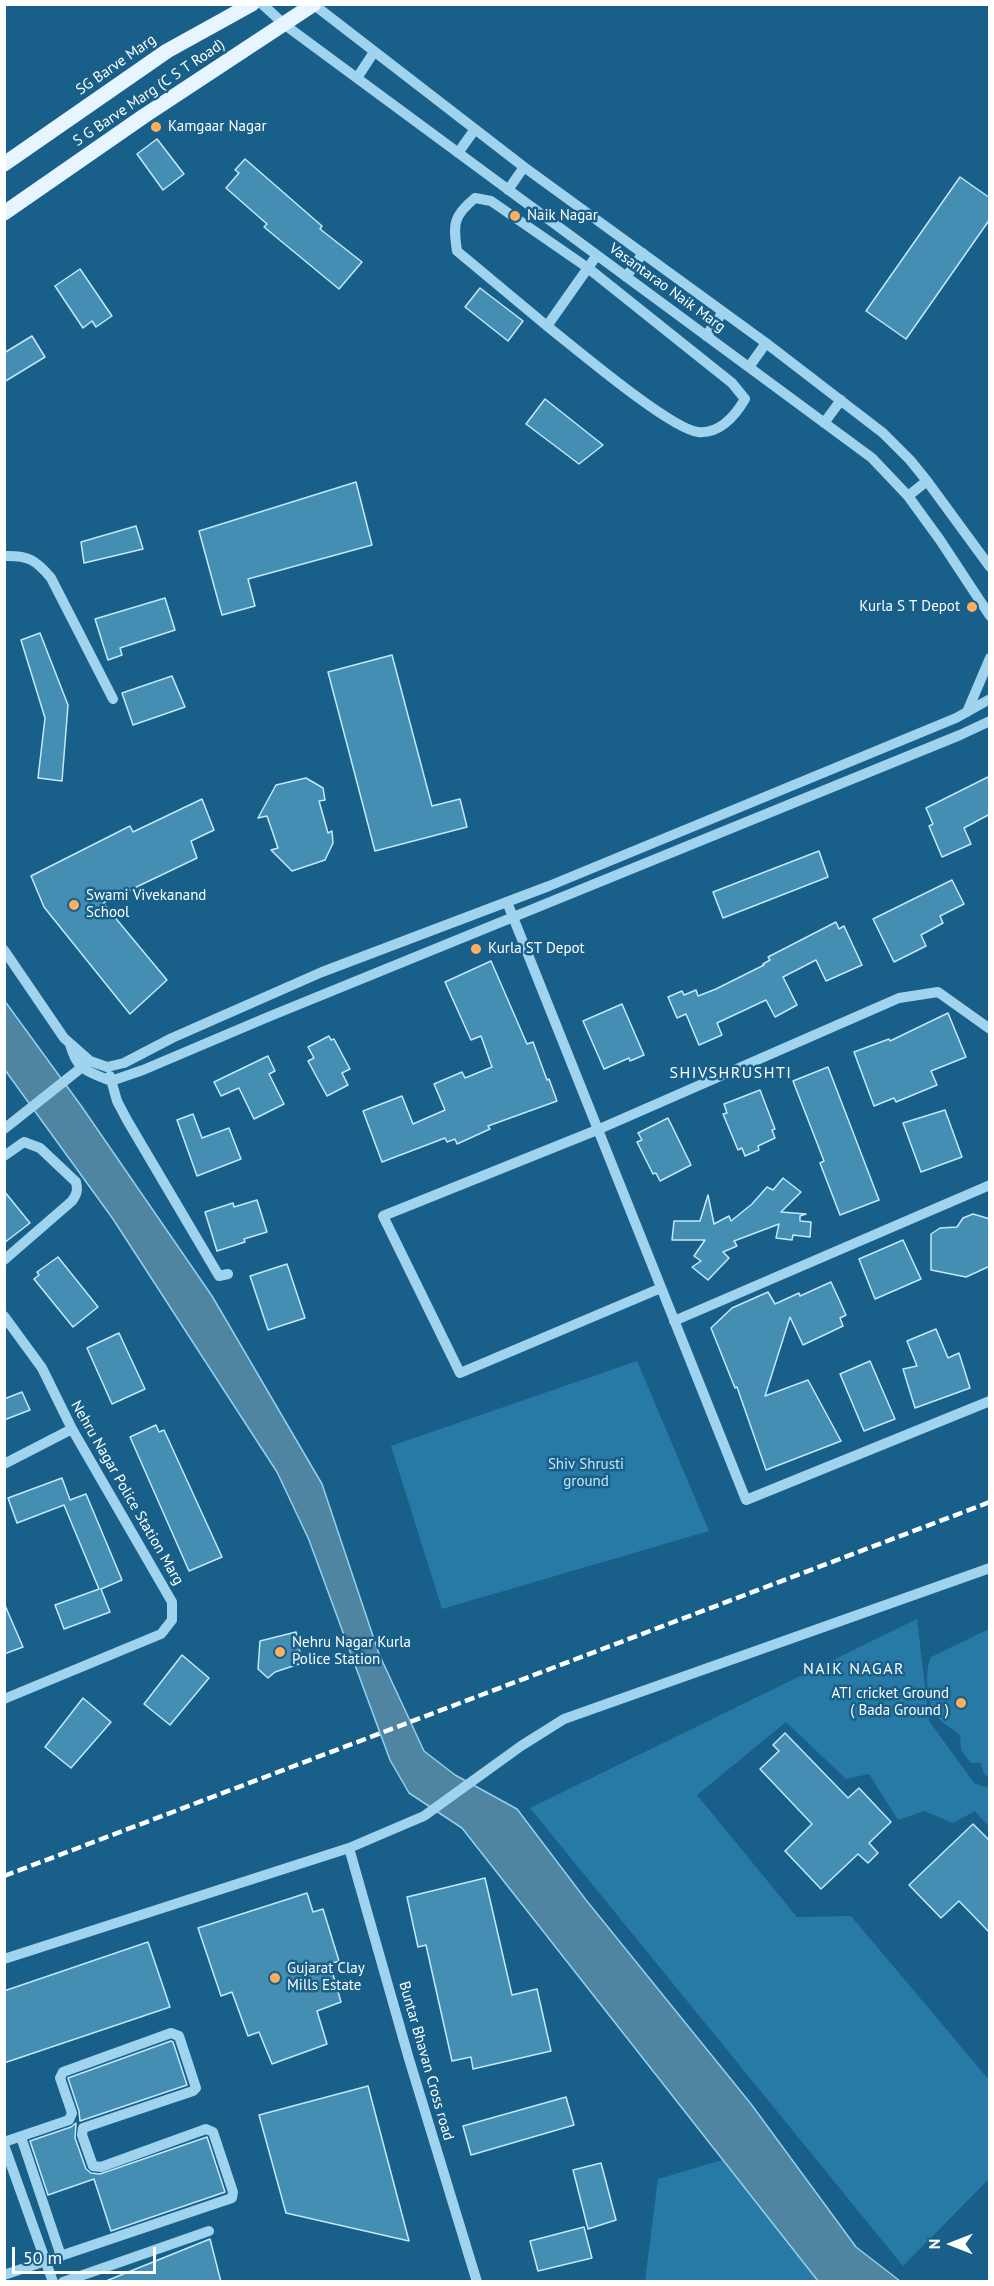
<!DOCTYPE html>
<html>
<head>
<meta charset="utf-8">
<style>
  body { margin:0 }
  #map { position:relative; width:994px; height:2286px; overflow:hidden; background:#186089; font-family:"PT Sans",sans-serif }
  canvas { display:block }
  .frame { position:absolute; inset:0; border:6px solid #fff; pointer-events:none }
  .north { position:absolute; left:922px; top:2214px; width:60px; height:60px; -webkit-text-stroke:4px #186089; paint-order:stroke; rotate:270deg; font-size:16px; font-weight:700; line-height:24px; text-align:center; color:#fff }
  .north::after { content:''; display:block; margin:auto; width:21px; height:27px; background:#fff; clip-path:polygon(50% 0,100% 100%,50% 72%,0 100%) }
  .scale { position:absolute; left:12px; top:2247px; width:144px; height:27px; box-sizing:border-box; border:3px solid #fff; border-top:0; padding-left:8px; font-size:18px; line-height:21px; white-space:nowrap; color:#fff; -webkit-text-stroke:4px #186089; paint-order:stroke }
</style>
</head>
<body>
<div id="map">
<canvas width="994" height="2286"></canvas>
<div class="frame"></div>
<div class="north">N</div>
<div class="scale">50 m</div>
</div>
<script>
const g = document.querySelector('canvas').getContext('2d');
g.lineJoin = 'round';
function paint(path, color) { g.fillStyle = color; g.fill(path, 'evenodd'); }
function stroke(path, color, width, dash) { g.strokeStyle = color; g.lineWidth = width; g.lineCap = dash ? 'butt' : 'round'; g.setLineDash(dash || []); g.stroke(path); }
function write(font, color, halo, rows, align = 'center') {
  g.font = font + ' "PT Sans",sans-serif'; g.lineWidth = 5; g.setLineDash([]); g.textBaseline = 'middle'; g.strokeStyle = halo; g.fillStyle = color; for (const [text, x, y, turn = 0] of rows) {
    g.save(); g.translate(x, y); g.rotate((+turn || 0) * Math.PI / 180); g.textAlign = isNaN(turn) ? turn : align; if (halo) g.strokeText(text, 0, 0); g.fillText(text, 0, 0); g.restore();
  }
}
paint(new Path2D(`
  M637,1361l72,170 -267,78 -51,-163z
  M917,1619l12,102 45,62 15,5v39l-14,-16 -22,12 -29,-12 -26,9 -29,-46 -23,5 -60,-57 -89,73 100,122 54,-1 138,164v99l-86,87 -373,-458z
  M989,1629v148l-4,-2 -5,-12h-9l-10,-13 -1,-15c-7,-6 -18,-12 -23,-18 -10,-13 -13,-45 -6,-60z
  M722,2160l96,121h-173l13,-102z`), '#277aa6');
const water = new Path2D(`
  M4,1000l78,107 130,189 110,188 57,170 45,97 31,24 62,34 69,91 165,204 105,143 44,34h-82l-356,-453 -53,-35 -19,-33 -81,-220 -32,-68 -164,-253 -108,-149z`);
paint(water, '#5085a1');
stroke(water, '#92d1f0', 1.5);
const building = new Path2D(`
  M157,139l27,35 -21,16 -26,-36z
  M245,159l77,67 -2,3 42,33 -23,27 -75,-62 3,-3 -41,-36 13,-15 -4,-3z
  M960,177l30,21v21l-84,120 -40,-28z
  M80,269l32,47 -16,11 -4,-6 -9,7 -28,-42z
  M480,288l43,33 -15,20 -43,-34z
  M32,336l13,21 -41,25v-29z
  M545,399l58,46 -24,19 -53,-40z
  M356,482l16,63 -124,34 7,27 -33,9 -23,-84z
  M136,526l7,23 -59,14 -3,-21z
  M165,598l10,32 -55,18 2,7 -14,5 -13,-41z
  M40,633l28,72 -6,76 -24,-3 7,-60 -24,-78z
  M392,655l40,151 28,-7 7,28 -92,24 -47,-179z
  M172,676l13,31 -52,18 -11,-32z
  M990,776v38l-26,14 7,16 -29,13 -13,-31 4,-2 -7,-16z
  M306,778l17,10 2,12 -6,1 9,32 4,-2 1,12 -8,17 -33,11 -21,-21 7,-2 -11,-32 -9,2 18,-33z
  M202,799l12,31 -23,11 6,17 -94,45 64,77 -37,34 -86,-107 -13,-31 99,-50 3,6z
  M819,851l9,26 -105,41 -10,-26z
  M952,880l12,24 -24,12 3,7 -22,12 5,11 -32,16 -21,-43z
  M836,922l3,7 5,-3 18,39 -36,16 -10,-21 -33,17 14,28 -22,12 -9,-17 -49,23 5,12 -23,10 -13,-31 -9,4 -9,-21 14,-6 2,4 12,-5 2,6 18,-7 48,-24 -1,-1 7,-4 -2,-3z
  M491,961l36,83 6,-2 14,38 2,-1 8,22 -69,25 2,3 -33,15 -2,-5 -8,3 -2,-4 -63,24 -19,-51 39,-15 11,28 32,-14 -11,-26 28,-12 3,6 27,-11 -11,-31 -10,4 -26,-58z
  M622,1004l22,51 -14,6 -1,-3 -25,11 -21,-48z
  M948,1013l18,44 -35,14 6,14 -41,17 -2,-4 -20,8 -20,-54 35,-13 1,2z
  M329,1036l2,4 3,-1 16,30 -8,4 6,12 -21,11 -19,-35 6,-3 -6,-11z
  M268,1056l7,15 -6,3 15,30 -30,15 -15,-31 -18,8 -7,-14z
  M828,1067l51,133 -39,15 -20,-52 4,-2 -31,-80z
  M760,1090l15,39 -3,1 3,8 -17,8 1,4 -14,6 -3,-8 -4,2 -15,-36 4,-1 -3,-9z
  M945,1110l17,47 -41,15 -18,-49z
  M193,1114l9,24 27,-10 12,31 -44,17 -20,-56z
  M668,1118l23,47 -31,16 -4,-8 -3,1 -16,-32 5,-2 -4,-7z
  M783,1178l18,14 -20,20 25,2 -6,2v5l11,1 -1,15 -17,-2 -1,5 -16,-2 3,-14 -45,17 3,5 -14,6 6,6 -21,22 -16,-13 9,-6 -7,-5 11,-16h-33l2,-19h26l8,-26 6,29 15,-8 2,5 21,-17 15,-17 6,3z
  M4,1191l26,32 -26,20z
  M257,1200l10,32 -23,7 1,3 -28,9 -12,-39 28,-9 1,4z
  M973,1214l17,5v47l-24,11 -35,-7v-36l9,-6 17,-1 6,-9z
  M903,1240l18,39 -46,20 -16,-40z
  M58,1257l40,50 -25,20 -39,-48 5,-4 -2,-3z
  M287,1264l18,54 -37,12 -18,-54z
  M831,1282l15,33 -6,3 3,8 -40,19 -13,-28 -25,79 43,-16 33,61 -75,29 -29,-83 -2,1 -24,-60 21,-20 36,-16 7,12 24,-11 1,3z
  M936,1329l12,29 11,-5 11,35 -55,20 -12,-39 14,-3 -10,-25z
  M119,1333l26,56 -33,15 -25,-56z
  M870,1361l25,58 -31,12 -24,-57z
  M22,1392l8,18 -26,10v-21z
  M156,1425l3,7 5,-2 58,127 -33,14 -59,-134z
  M62,1478l8,22 16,-6 36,86 -21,9 9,23 -46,17 -9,-24 44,-16 -35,-84 -47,18 -9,-25z
  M4,1603l19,44 -19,7z
  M296,1632l6,31 -27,9 -7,6 -10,-9 2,-28z
  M182,1655l27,23 -39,47 -26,-21z
  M83,1698l28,24 -40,46 -26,-21z
  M785,1733l63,65 11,-10 32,34 -22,21 9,10 -10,10 -10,-9 -37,35 -36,-38 27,-27 -52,-55 19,-18 -6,-6z
  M973,1824l17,17v92l-31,-32 -18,17 -32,-33z
  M485,1878l27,117 25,-6 14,62 -78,18 -2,-12 -19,4 -26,-116 -8,2 -11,-50z
  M307,1893l6,19 10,-3 16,52 -9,3 11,38 -24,9 10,33 -55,20 -13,-32 -11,4 -16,-44 -11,4 -23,-68z
  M148,1942l22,65 -166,56v-72z
  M171,2041l2,1 14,43 -107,36 -1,-10 -11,-33z
  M368,2086l41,155 -123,-28 -27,-98z
  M566,2097l8,28 -103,30 -8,-29z
  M76,2123l-1,15 11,31 5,4 9,1 107,-37 18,55 -114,39 -17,-52 -46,16 -18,-54 41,-14z
  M601,2163l15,57 -28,9 -15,-59z
  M584,2227l8,31 -54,13 -8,-30z
  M210,2239l11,43h-114l-1,-1z`);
paint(building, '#448db3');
stroke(building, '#c5e8fa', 1.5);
stroke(new Path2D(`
  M262,4l23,21 587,433 36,38 32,44 50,76
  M313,4l211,163 242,176 117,90 27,27 17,21 63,86
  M357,78l17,-26
  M458,153l17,-24
  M508,190l16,-23
  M626,277l17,-24
  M547,326c27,21 123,103 151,106 21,2 37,-16 47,-33l-13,-16 -144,-115 -97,-67 -16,-3c-22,18 -22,26 -18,53l90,75 50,-71
  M706,336l17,-24
  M749,367l17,-24
  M824,423l17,-23
  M908,496l19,-15
  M4,556c24,-1 32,4 47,22l62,121
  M967,712l23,-54
  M507,902l239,598 244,-99
  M4,950l60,88 26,23 17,6 17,-4 48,-25 150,-66 227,-86 407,-168 34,-19
  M70,1044c7,27 17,27 41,37l32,-11 125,-53 692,-282 30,-14
  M110,1076l7,25 10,19 92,156 9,-2
  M4,1129l82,-65
  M4,1156l20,-14 16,6 36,34c2,8 1,12 -4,19l-68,59
  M661,1288l-201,85 -77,-157 214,-86 302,-132 39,-6 52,37
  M4,1316l38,52 30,61 100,173v18l-11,14 -157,65
  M674,1321l316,-136
  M4,1464l68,-35
  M349,1848l60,211 68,223
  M4,1959l345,-111 75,-32 97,-70 43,-27 426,-151
  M21,2137l40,119
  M4,2142l65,-22 3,-7 -12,-35 3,-6 108,-39 8,3 17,52 -3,3 -110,37 -1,7 11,31 8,1 105,-38 7,3 20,60 -1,6 -228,77
  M4,2145l49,137
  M63,2282l146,-51`), '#a0d3ee', 10);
stroke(new Path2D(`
  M4,164l163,-113 85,-47
  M4,213l140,-97 170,-112`), '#e6f5ff', 15);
stroke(new Path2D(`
  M4,1876l986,-374`), '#fff', 4.5, [10, 4.5]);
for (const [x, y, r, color] of [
  [156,127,6,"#ffaf5c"],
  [515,216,6,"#ffaf5c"],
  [972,607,6,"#ffaf5c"],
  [74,905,6,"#ffaf5c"],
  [476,949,6,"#ffaf5c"],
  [280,1652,6,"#ffaf5c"],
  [961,1703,6,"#ffaf5c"],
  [275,1978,6,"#ffaf5c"]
]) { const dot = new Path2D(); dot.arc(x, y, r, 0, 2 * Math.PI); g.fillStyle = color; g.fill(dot); stroke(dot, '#186089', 2); }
write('15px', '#fff', '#186089', [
  ["SG Barve Marg",116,65,-35],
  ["S G Barve Marg (C S T Road)",149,93,-34],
  ["Vasantarao Naik Marg",667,288,36],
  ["Nehru Nagar Police Station Marg",127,1493,60],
  ["Buntar Bhavan Cross road",426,2061,74]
]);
write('15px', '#fff', '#186089', [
  ["Kamgaar Nagar",168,127],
  ["Naik Nagar",527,216],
  ["Kurla S T Depot",960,607,"right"],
  ["Swami Vivekanand",86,896],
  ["School",86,913],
  ["Kurla ST Depot",488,949],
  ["Nehru Nagar Kurla",292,1643],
  ["Police Station",292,1660],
  ["ATI cricket Ground",949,1694,"right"],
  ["( Bada Ground )",949,1711,"right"],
  ["Gujarat Clay",287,1969],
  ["Mills Estate",287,1986]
], 'left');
write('15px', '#c5e8fa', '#186089', [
  ["Shiv Shrusti",586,1465],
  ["ground",586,1482]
]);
g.letterSpacing = '1.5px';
write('16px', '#fff', '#186089', [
  ["SHIVSHRUSHTI",731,1073],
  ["NAIK NAGAR",854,1669]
]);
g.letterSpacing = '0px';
</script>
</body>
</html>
